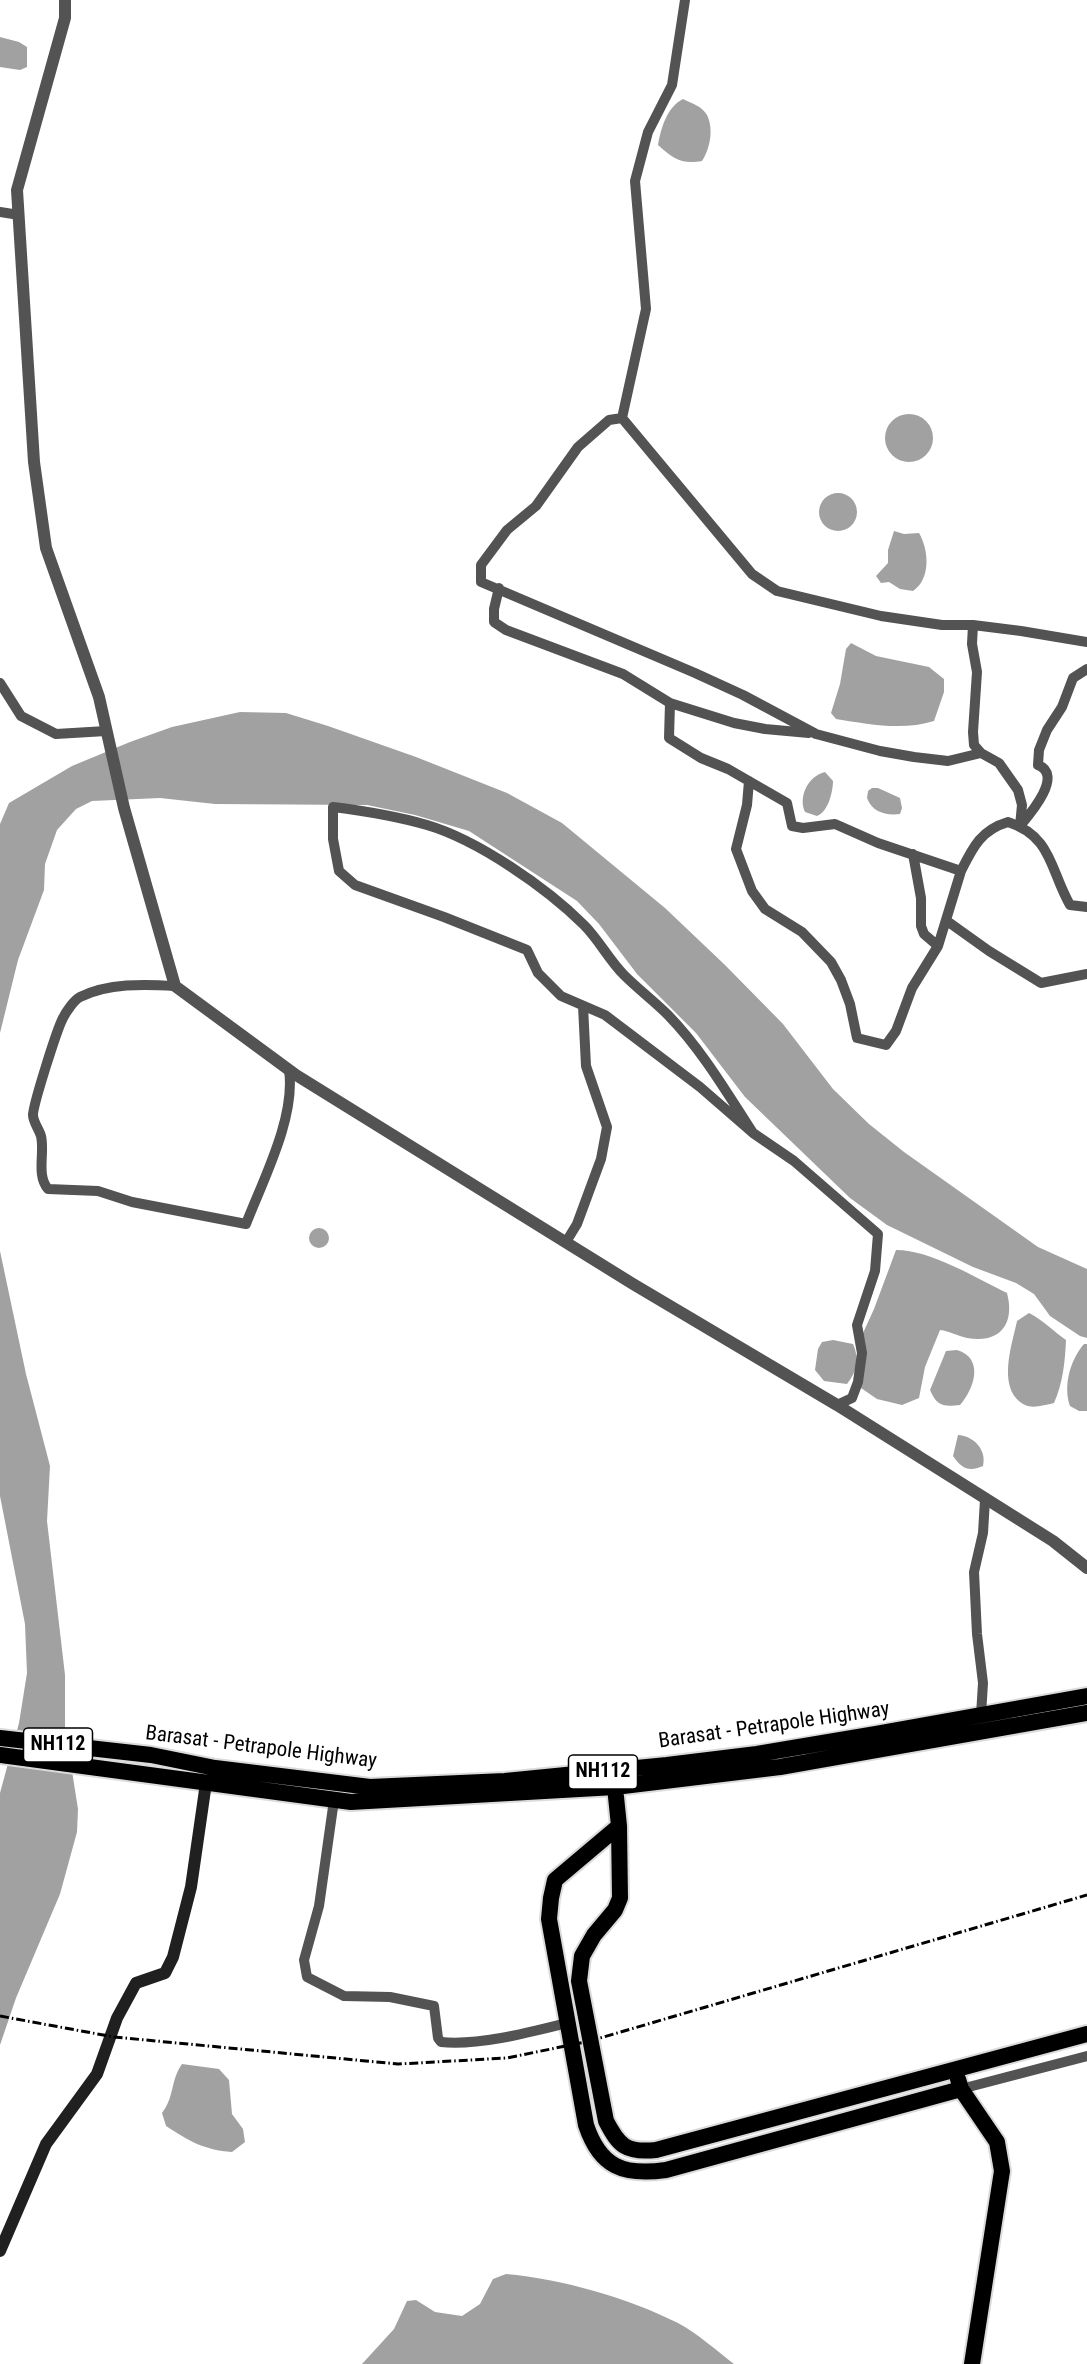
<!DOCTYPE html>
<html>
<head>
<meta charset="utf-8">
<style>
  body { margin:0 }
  canvas { display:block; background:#fff }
</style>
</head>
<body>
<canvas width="1087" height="2364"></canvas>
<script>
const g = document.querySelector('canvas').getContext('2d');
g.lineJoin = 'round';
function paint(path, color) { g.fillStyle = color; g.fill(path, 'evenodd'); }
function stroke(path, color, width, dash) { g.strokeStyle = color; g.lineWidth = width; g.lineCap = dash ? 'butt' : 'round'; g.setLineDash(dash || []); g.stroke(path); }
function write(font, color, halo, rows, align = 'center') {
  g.font = font + ' "Roboto Condensed",sans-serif'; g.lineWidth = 4.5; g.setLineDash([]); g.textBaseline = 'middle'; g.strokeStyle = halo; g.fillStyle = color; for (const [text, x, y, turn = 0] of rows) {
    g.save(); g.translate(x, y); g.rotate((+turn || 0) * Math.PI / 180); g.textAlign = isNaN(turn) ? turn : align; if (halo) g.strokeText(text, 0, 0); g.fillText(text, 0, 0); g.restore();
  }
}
paint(new Path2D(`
  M0,37l19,5 8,5v20l-7,3 -20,-3z
  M683,99c8,4 19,7 24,16 7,14 3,34 -5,46 -20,4 -30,-3 -44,-16 3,-17 9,-38 25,-46z
  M885 438a24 24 0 1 1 48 0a24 24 0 1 1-48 0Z
  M819 512a19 19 0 1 1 38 0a19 19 0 1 1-38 0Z
  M894,531l10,3 15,-1c10,17 12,46 -6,58l-13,-2 -11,-7 -8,1 -5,-7 12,-13v-13z
  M851,643l25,13 53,11 15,12v13l-10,29c-31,10 -67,3 -98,-2l-5,-6 9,-29 6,-35z
  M240,712l46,1 42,13 88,31 91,36 55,30 103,85 60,57 58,59 50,65 36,35 35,28 134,95 49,22v69l-7,-2 -30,-20 -16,-22 -18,-11 -43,-16 -86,-42 -37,-27 -105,-101 -49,-64 -59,-59 -38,-50 -22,-23 -108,-70 -54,-16 -48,-10 -152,-1 -55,-6 -68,3 -16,8 -19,21 -12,34 -1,26 -26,70 -18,73v-209l9,-21 63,-37 58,-24 42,-15z
  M825,772l8,9c0,11 -5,31 -16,35l-12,-4c-7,-15 3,-36 20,-40z
  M872,788h6l22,10 2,10 -2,6c-14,2 -28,-2 -33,-16l1,-7z
  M309 1238a10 10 0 1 1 20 0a10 10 0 1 1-20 0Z
  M896,1250c35,0 80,28 111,43 8,30 -6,51 -40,45 -10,-2 -17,-7 -27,-8l-15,37 -6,31 -17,7 -25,-6 -16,-11 2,-55 11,-24z
  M0,1251l26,123 24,92 -3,55 18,154v52l13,82 -1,23 -17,62 -44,104 -16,47v-252l19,-70 8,-50 -2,-49 -25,-128z
  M1029,1313c14,7 24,18 37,27 -1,22 -3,43 -12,63 -9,2 -21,6 -29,2 -29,-15 -13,-60 -8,-84z
  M833,1340l20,4c7,16 4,27 -6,40l-23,-3 -9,-11 3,-21 4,-7z
  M1084,1344h3v67h-8l-9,-5c-7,-20 0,-46 14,-62z
  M957,1350c27,8 18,38 3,55 -17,2 -23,1 -30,-15l16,-39z
  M958,1435c16,1 29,15 25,31 -14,6 -21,3 -30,-10z
  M182,2064l37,5 10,11 3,34 11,15 2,13 -13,10c-28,-2 -43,-11 -66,-26l-4,-13c13,-17 8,-32 20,-49z
  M506,2274c56,5 122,24 172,49 20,11 38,27 56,41h-372l32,-35 13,-28 9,-1 19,12 27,4 18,-12 13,-25z`), '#a1a1a1');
const trunk = new Path2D(`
  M0,1738l151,17 64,13 155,19 135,-6 162,-16 90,-11 119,-20 211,-38
  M0,1755l351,47 264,-15 165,-20 307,-54
  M615,1787l4,39 1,72 -5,12 -21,25 -12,21 -3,25 27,140c13,25 20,32 50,29l431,-116
  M619,1826l-64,54 -4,18 -2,21 37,206c14,42 37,51 80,45l295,-81
  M958,2079l3,10 36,53 5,29 -30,193`);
stroke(trunk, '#dbdbdb', 20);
stroke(new Path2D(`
  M685,0l-13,85 -24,47 -13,49 11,128 -24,109 130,156 25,17 104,25 61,9h31l48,6 66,11
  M0,212l19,3
  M622,418l-13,2 -31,27 -42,59 -29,24 -26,35v17l214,91 48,22 73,39 64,17 34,6 34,4 33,-8
  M499,588l-5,21v13l12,8 117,44 47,29 64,20 31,6 44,4
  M973,625l-1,19 5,28 -4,60 1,13 7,8 18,10 19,27 4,15 -2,21
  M0,683l21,33 35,18 50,-3
  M670,703l-1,35 32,20 27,11 59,34 5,23 11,2 32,-4 43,19 83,28 -23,75 -26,42 -16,43 -10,14 -29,-7 -7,-34 -9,-24 -10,-18 -29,-30 -37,-23 -13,-18 -16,-42 11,-44 2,-24
  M1020,826c10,-12 44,-51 18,-61l1,-15 8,-20 15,-23 11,-29 14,-9
  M913,854l8,44v28l3,8 14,12
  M961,871c12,-24 20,-41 47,-49 44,14 42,48 62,83l17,2
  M947,921l42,30 52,32 46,-9
  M175,986c-31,-2 -67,-3 -95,11 -6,3 -14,15 -17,21 -6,11 -30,87 -30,97 0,7 6,14 8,21 4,17 -5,39 7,53l50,2 34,11 114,22c17,-44 50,-107 43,-154
  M753,1133c-26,-40 -51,-83 -85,-118 -14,-14 -30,-26 -44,-40 -15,-15 -25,-35 -40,-50 -37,-37 -106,-85 -157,-100 -31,-9 -62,-14 -94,-18v32l6,32 16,14 89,32 83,33 11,23 23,23 44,19 95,72 53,46 41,28 84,73 -3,37 -18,54 5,28 -4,29 -6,16 -15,7
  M566,1242l11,-18 24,-65 6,-32 -21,-61 -3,-60
  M981,1715l2,-32 -6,-49 -3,-62 9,-39 2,-33
  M334,1800l-15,106 -15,54 3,17 37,19 46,1 44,9 4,32 3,4c37,4 90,-10 126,-19
  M961,2089l126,-33`), '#535353', 10);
stroke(new Path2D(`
  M65,0v18l-48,172 17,272 12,86 53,149 25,111 51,178 121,89 337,209 204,121 216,136 34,27`), '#535353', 12);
stroke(new Path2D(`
  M0,2251l46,-107 51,-70 20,-56 19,-35 29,-10 8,-16 18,-70 15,-104`), '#202020', 12);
stroke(trunk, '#000', 16);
stroke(new Path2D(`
  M0,2016l114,21 284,27 109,-6 83,-17 497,-146`), '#000', 3, [9, 3, 1.5, 3]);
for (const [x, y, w] of [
  [58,1745,69],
  [603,1772,69]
]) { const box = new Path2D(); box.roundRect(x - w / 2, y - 17, w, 34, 4.5); g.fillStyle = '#fff'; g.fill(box); stroke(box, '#000', 1.5); }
write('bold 20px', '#000', null, [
  ["NH112",58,1745],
  ["NH112",603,1772]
]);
write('21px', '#000', '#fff', [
  ["Barasat - Petrapole Highway",774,1726,-8],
  ["Barasat - Petrapole Highway",261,1748,7]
]);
</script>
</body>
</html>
